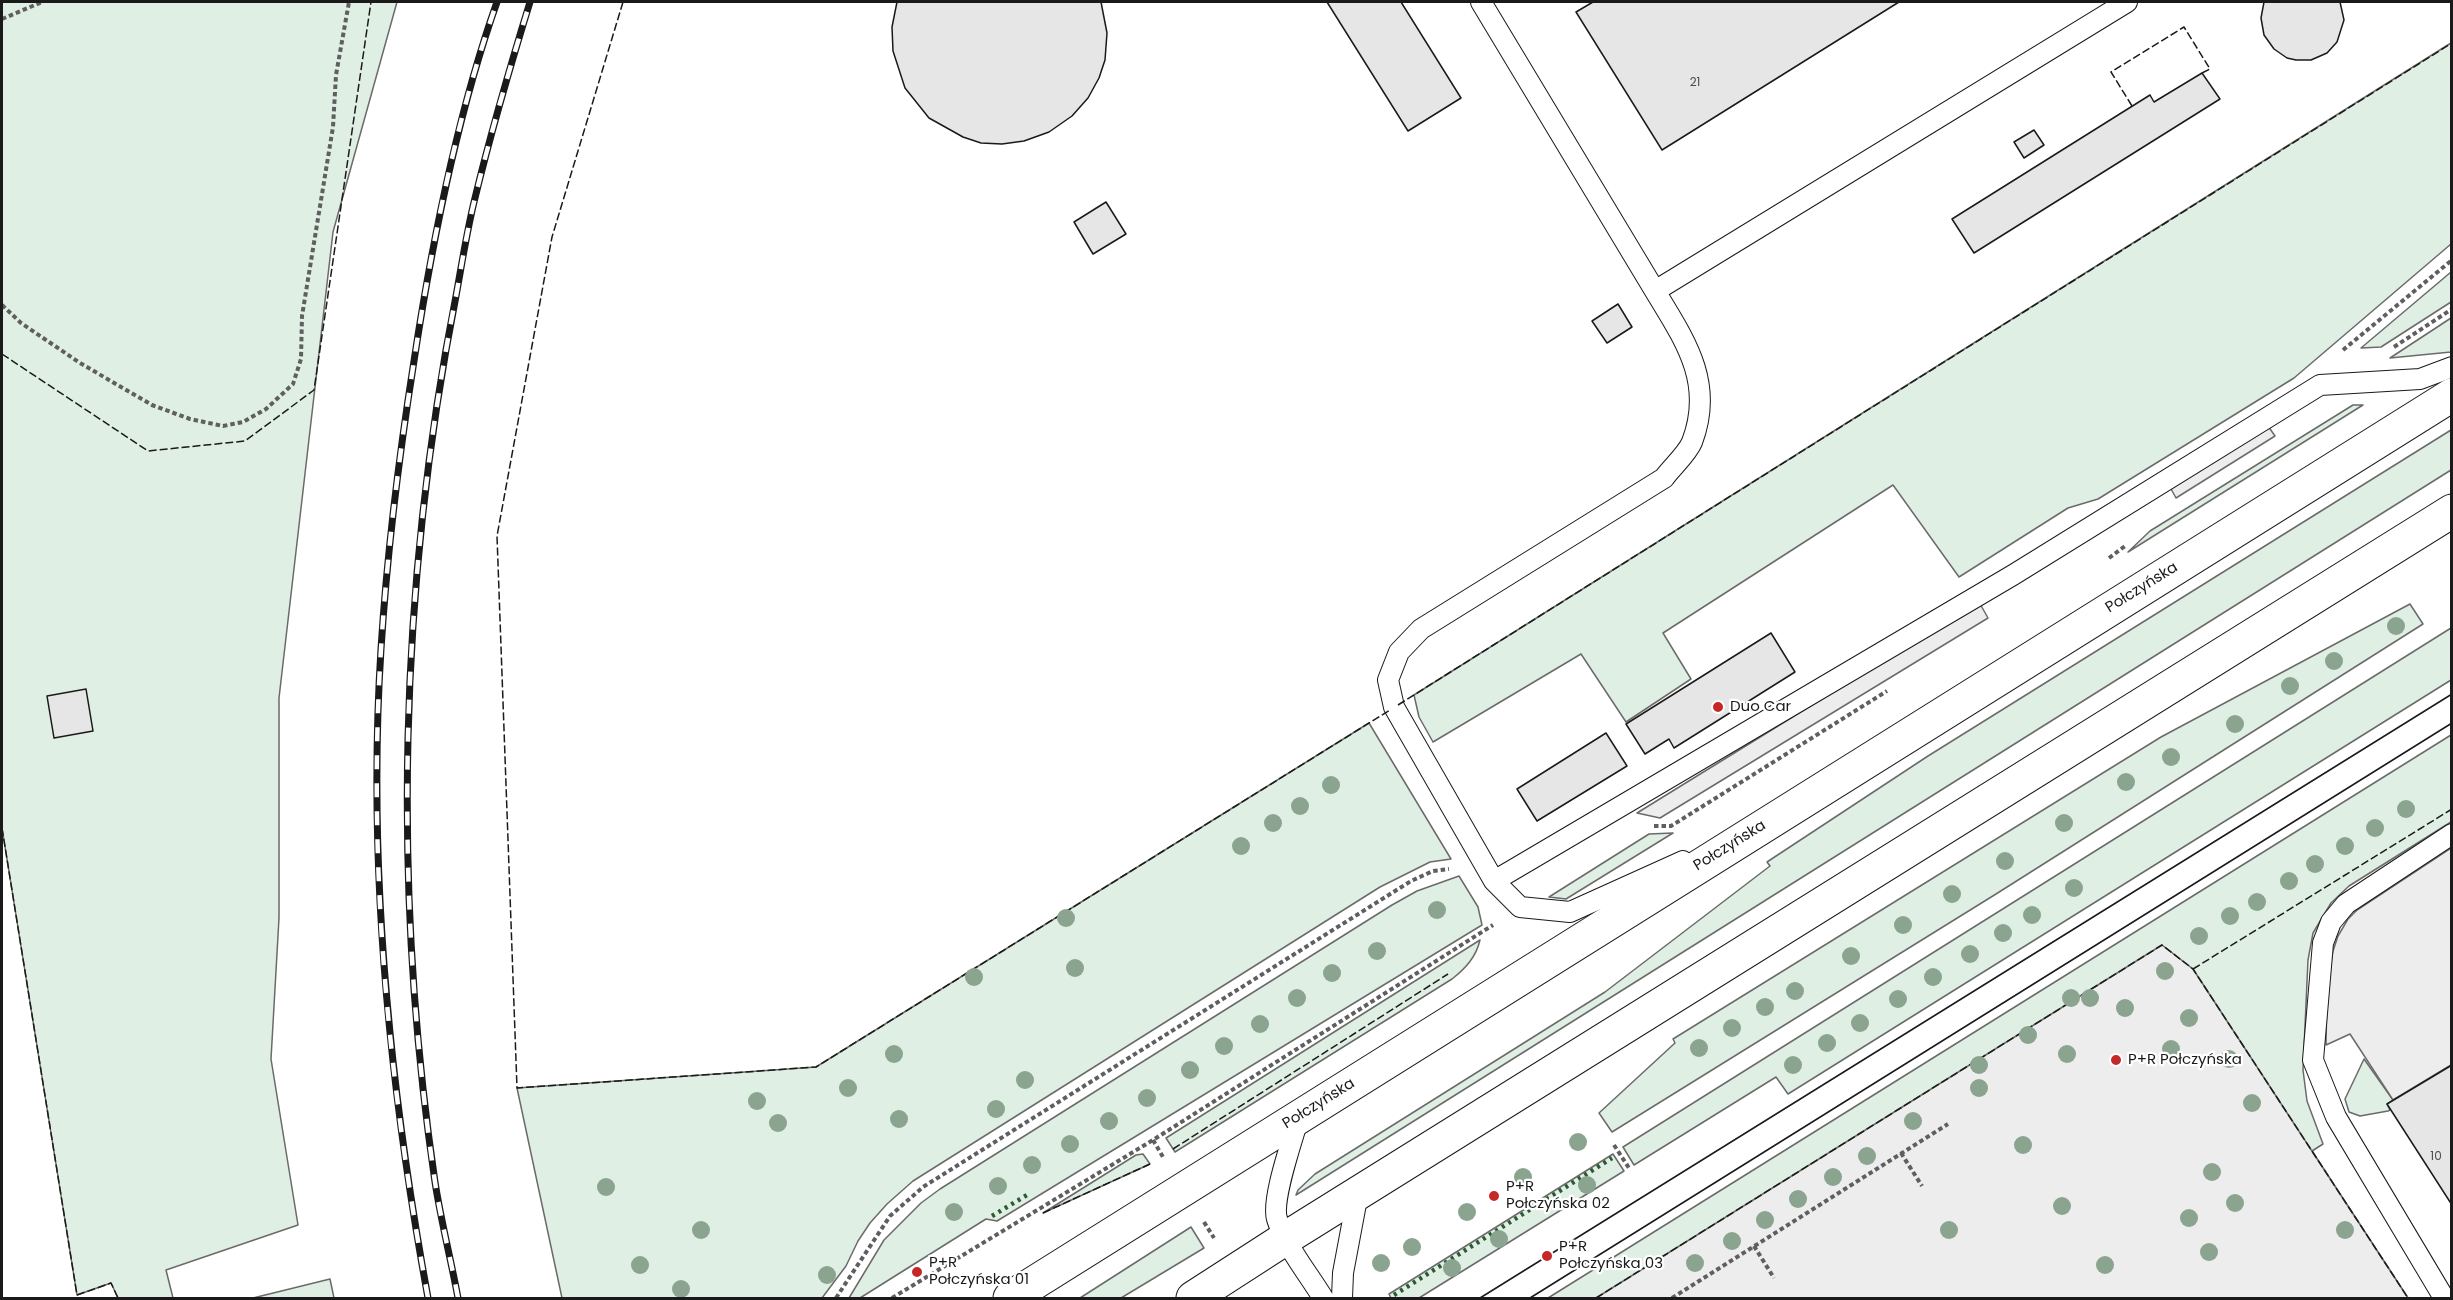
<!DOCTYPE html>
<html>
<head>
<meta charset="utf-8">
<style>
  body { margin:0 }
  #map { position:relative; width:2453px; height:1300px; overflow:hidden; background:#fff; font-family:Poppins,sans-serif }
  canvas { display:block }
  .frame { position:absolute; inset:0; border:3px solid #1a1a1a; pointer-events:none }
</style>
</head>
<body>
<div id="map">
<canvas width="2453" height="1300"></canvas>
<div class="frame"></div>
</div>
<script>
const g = document.querySelector('canvas').getContext('2d');
g.lineJoin = 'round';
function paint(path, color) { g.fillStyle = color; g.fill(path, 'evenodd'); }
function stroke(path, color, width, dash) { g.strokeStyle = color; g.lineWidth = width; g.lineCap = dash ? 'butt' : 'round'; g.setLineDash(dash || []); g.stroke(path); }
function write(font, color, halo, rows, align = 'center') {
  g.font = font + ' Poppins,sans-serif'; g.lineWidth = 4.5; g.setLineDash([]); g.textBaseline = 'middle'; g.strokeStyle = halo; g.fillStyle = color; for (const [text, x, y, turn = 0] of rows) {
    g.save(); g.translate(x, y); g.rotate((+turn || 0) * Math.PI / 180); g.textAlign = isNaN(turn) ? turn : align; if (halo) g.strokeText(text, 0, 0); g.fillText(text, 0, 0); g.restore();
  }
}
const green = new Path2D(`
  M2,2h395l-64,230 -54,466v220l-8,141 27,166 -132,45 7,28h-55l-7,-15 -34,12 -75,-467z
  M2451,43v201l-157,134 -196,121 -30,9 -109,69 -66,-92 -230,148 28,46 -65,43 -45,-68 -148,88 -14,-25 -5,-22z
  M2451,272v30l-70,45 -20,1z
  M2451,318v34l-61,6z
  M2353,405h10l-235,147 22,-21z
  M2451,430v40l-1155,725 2,-5 17,-16 290,-182 165,-126 -3,-4 161,-106z
  M2410,604l13,20 -427,270 -384,238 -13,-19 76,-70 -2,-4 488,-302z
  M2451,628v52l-663,414 -12,-17 -142,88 -11,-18z
  M1369,723l82,136 -21,3 -50,25 -467,294 -26,23 -17,19 -12,18 -12,25 -24,32h-260l-45,-210 299,-21z
  M2451,735v87l-102,64 -18,17 -18,30 -5,27 -5,110 4,31 16,43 -11,7 96,147h-860z
  M1673,833l-107,66 -17,-2 100,-63z
  M1459,876l19,31 4,18 -485,296 -11,-2 -126,79h-11l35,-58 37,-37 19,-14 452,-284 25,-14z
  M1480,940c-4,17 -14,28 -28,39l-277,173 -9,-14z
  M2364,1059l29,41 -6,4 3,6 -2,1 -28,5 -11,-4 -4,-13z
  M1143,1154l7,10 -107,49 93,-58z
  M1613,1154l11,17 -205,127h-28l-2,-4z
  M1191,1227l13,21 -83,50h-41z
  M330,1279l4,19h-81z`);
paint(green, '#e0efe3');
stroke(green, '#6a6a6a', 1.5);
const parking = new Path2D(`
  M2268,426l7,10 -99,62 -6,-11z
  M1979,602l9,16 -328,200 -23,-5z
  M2451,848v217l-58,35 -43,-66 -24,11 1,-58 6,-36 5,-15 10,-17 9,-9z
  M2162,945l31,24 215,329h-812z`);
paint(parking, '#ededed');
stroke(parking, '#6a6a6a', 1.5);
const building = new Path2D(`
  M897,2h204l6,31 -2,27 -6,18 -11,20 -16,18 -23,16 -25,9 -22,3 -21,-1 -18,-6 -34,-19 -24,-30 -12,-37 -1,-24z
  M1327,2h74l60,96 -53,33z
  M1593,2h306l-237,148 -86,-138z
  M2264,2h76l4,18 -7,22 -10,11 -16,7h-15l-9,-2 -13,-9 -10,-14 -3,-17z
  M2202,73l18,26 -246,154 -22,-34 198,-124 4,7z
  M2034,130l10,15 -20,13 -10,-16z
  M1106,202l20,32 -33,20 -19,-32z
  M1618,304l14,23 -25,16 -15,-22z
  M1771,633l24,39 -121,76 -5,-9 -24,15 -19,-30z
  M86,689l7,42 -39,7 -7,-42z
  M1606,733l21,33 -90,55 -20,-32z
  M2452,1065v140l-65,-101z`);
paint(building, '#e6e6e6');
stroke(building, '#1a1a1a', 1.5);
const service = new Path2D(`
  M1481,2l174,289
  M1683,861l-113,51 -50,-5 -26,-26 -100,-174 -6,-27 11,-28 22,-23 243,-151c8,-11 23,-24 28,-36 23,-60 -8,-103 -37,-151l472,-289
  M1494,881l519,-306 307,-190 100,-6 32,-12
  M1299,1116c-6,23 -28,83 -22,103 8,26 32,56 46,79
  M1342,1298l1,-25 15,-80
  M2444,1298l-108,-181 -23,-57 10,-117 8,-21 15,-18 106,-70`);
const secondary = new Path2D(`
  M1010,1298l1442,-903
  M1193,1298l93,-60 1166,-727`);
stroke(service, '#1a1a1a', 22);
stroke(secondary, '#1a1a1a', 35);
stroke(new Path2D(`
  M2,19l40,-17
  M2,305l19,18 59,40 72,42 38,14 33,7 20,-4 23,-13 27,-25 8,-25 1,-43 31,-189 3,-52 13,-73
  M2394,347l58,-38
  M2343,350l109,-90
  M2109,558l16,-12
  M1654,826h17l216,-135
  M1153,1140l10,17
  M1614,1145l15,23
  M1901,1153l21,33
  M1204,1222l10,16
  M1754,1246l20,32
  M836,1298l54,-82 33,-29 488,-306 22,-10 16,-2
  M892,1298l261,-158 340,-215
  M1672,1298l276,-174`), '#5f5f5f', 4, [4.5, 3]);
stroke(service, '#fff', 20);
stroke(secondary, '#fff', 33);
stroke(new Path2D(`
  M1480,1298l972,-604
  M1530,1298l922,-575`), '#1a1a1a', 1.5);
const rail = new Path2D(`
  M428,1298c-39,-213 -61,-431 -47,-649 6,-96 18,-193 33,-288 18,-119 43,-246 83,-359
  M458,1298c-7,-38 -17,-77 -23,-116 -43,-293 -36,-596 21,-886 6,-33 11,-66 19,-98 16,-66 35,-131 55,-196`);
stroke(rail, '#1a1a1a', 7);
stroke(rail, '#fff', 4.5, [14]);
stroke(new Path2D(`
  M992,1216l35,-21
  M1394,1295l218,-137`), '#2b5a34', 4.5, [3, 4.5]);
stroke(new Path2D(`
  M623,2l-71,235 -55,299 20,552 299,-21 574,-357
  M2132,106l-21,-34 73,-45 26,42 -8,4
  M2,354l146,97 97,-10 69,-51 57,-388
  M1398,705l1054,-662
  M2,828l75,467 34,-12 7,15
  M2193,969l259,-160
  M1173,1149l275,-175
  M1043,1213l107,-49
  M1596,1298l566,-353 31,24 215,329`), '#1a1a1a', 1.5, [8, 3]);
g.fillStyle = '#8aa48f';
for (const [x, y] of [
  [2396,626],
  [2334,661],
  [2290,686],
  [2235,724],
  [2171,757],
  [2126,782],
  [1331,785],
  [1300,806],
  [2406,809],
  [1273,823],
  [2064,823],
  [2375,828],
  [1241,846],
  [2345,846],
  [2005,861],
  [2315,864],
  [2289,881],
  [2074,888],
  [1952,894],
  [2257,902],
  [1437,910],
  [2032,915],
  [2230,916],
  [1066,918],
  [1903,925],
  [2003,933],
  [2199,936],
  [1377,951],
  [1970,954],
  [1851,956],
  [1075,968],
  [2165,971],
  [1332,973],
  [974,977],
  [1933,977],
  [1795,991],
  [1297,998],
  [2071,998],
  [2090,998],
  [1898,999],
  [1765,1007],
  [2125,1008],
  [2189,1018],
  [1860,1023],
  [1260,1024],
  [1732,1028],
  [2028,1035],
  [1827,1043],
  [1224,1046],
  [1699,1048],
  [2171,1049],
  [894,1054],
  [2067,1054],
  [2229,1059],
  [1793,1065],
  [1979,1065],
  [1190,1070],
  [1025,1080],
  [848,1088],
  [1979,1088],
  [1147,1098],
  [757,1101],
  [2252,1103],
  [996,1109],
  [899,1119],
  [1109,1121],
  [1913,1121],
  [778,1123],
  [1578,1142],
  [1070,1144],
  [2023,1145],
  [1867,1156],
  [1032,1165],
  [2212,1172],
  [1523,1177],
  [1833,1177],
  [1587,1185],
  [998,1186],
  [606,1187],
  [1798,1199],
  [2235,1203],
  [2062,1206],
  [954,1212],
  [1467,1212],
  [2189,1218],
  [1765,1220],
  [701,1230],
  [1949,1230],
  [2345,1230],
  [1499,1239],
  [1732,1241],
  [1412,1247],
  [2209,1252],
  [1381,1263],
  [1695,1263],
  [640,1265],
  [2105,1265],
  [1452,1268],
  [827,1275],
  [681,1289]
]) { g.beginPath(); g.arc(x, y, 9, 0, 2 * Math.PI); g.fill(); }
for (const [x, y, r, color] of [
  [1718,707,6,"#c62828"],
  [2116,1060,6,"#c62828"],
  [1494,1196,6,"#c62828"],
  [1547,1256,6,"#c62828"],
  [917,1272,6,"#c62828"]
]) { const dot = new Path2D(); dot.arc(x, y, r, 0, 2 * Math.PI); g.fillStyle = color; g.fill(dot); stroke(dot, '#fff', 2); }
write('12px', '#4d4d4d', null, [
  ["21",1695,83],
  ["10",2436,1157]
]);
write('15px', '#1a1a1a', '#fff', [
  ["Połczyńska",2142,588,-32],
  ["Połczyńska",1730,846,-32],
  ["Połczyńska",1319,1104,-32]
]);
write('15px', '#1a1a1a', '#fff', [
  ["Duo Car",1730,707],
  ["P+R Połczyńska",2128,1060],
  ["P+R",1506,1187],
  ["Połczyńska 02",1506,1204],
  ["P+R",1559,1247],
  ["Połczyńska 03",1559,1264],
  ["P+R",929,1263],
  ["Połczyńska 01",929,1280]
], 'left');
</script>
</body>
</html>
